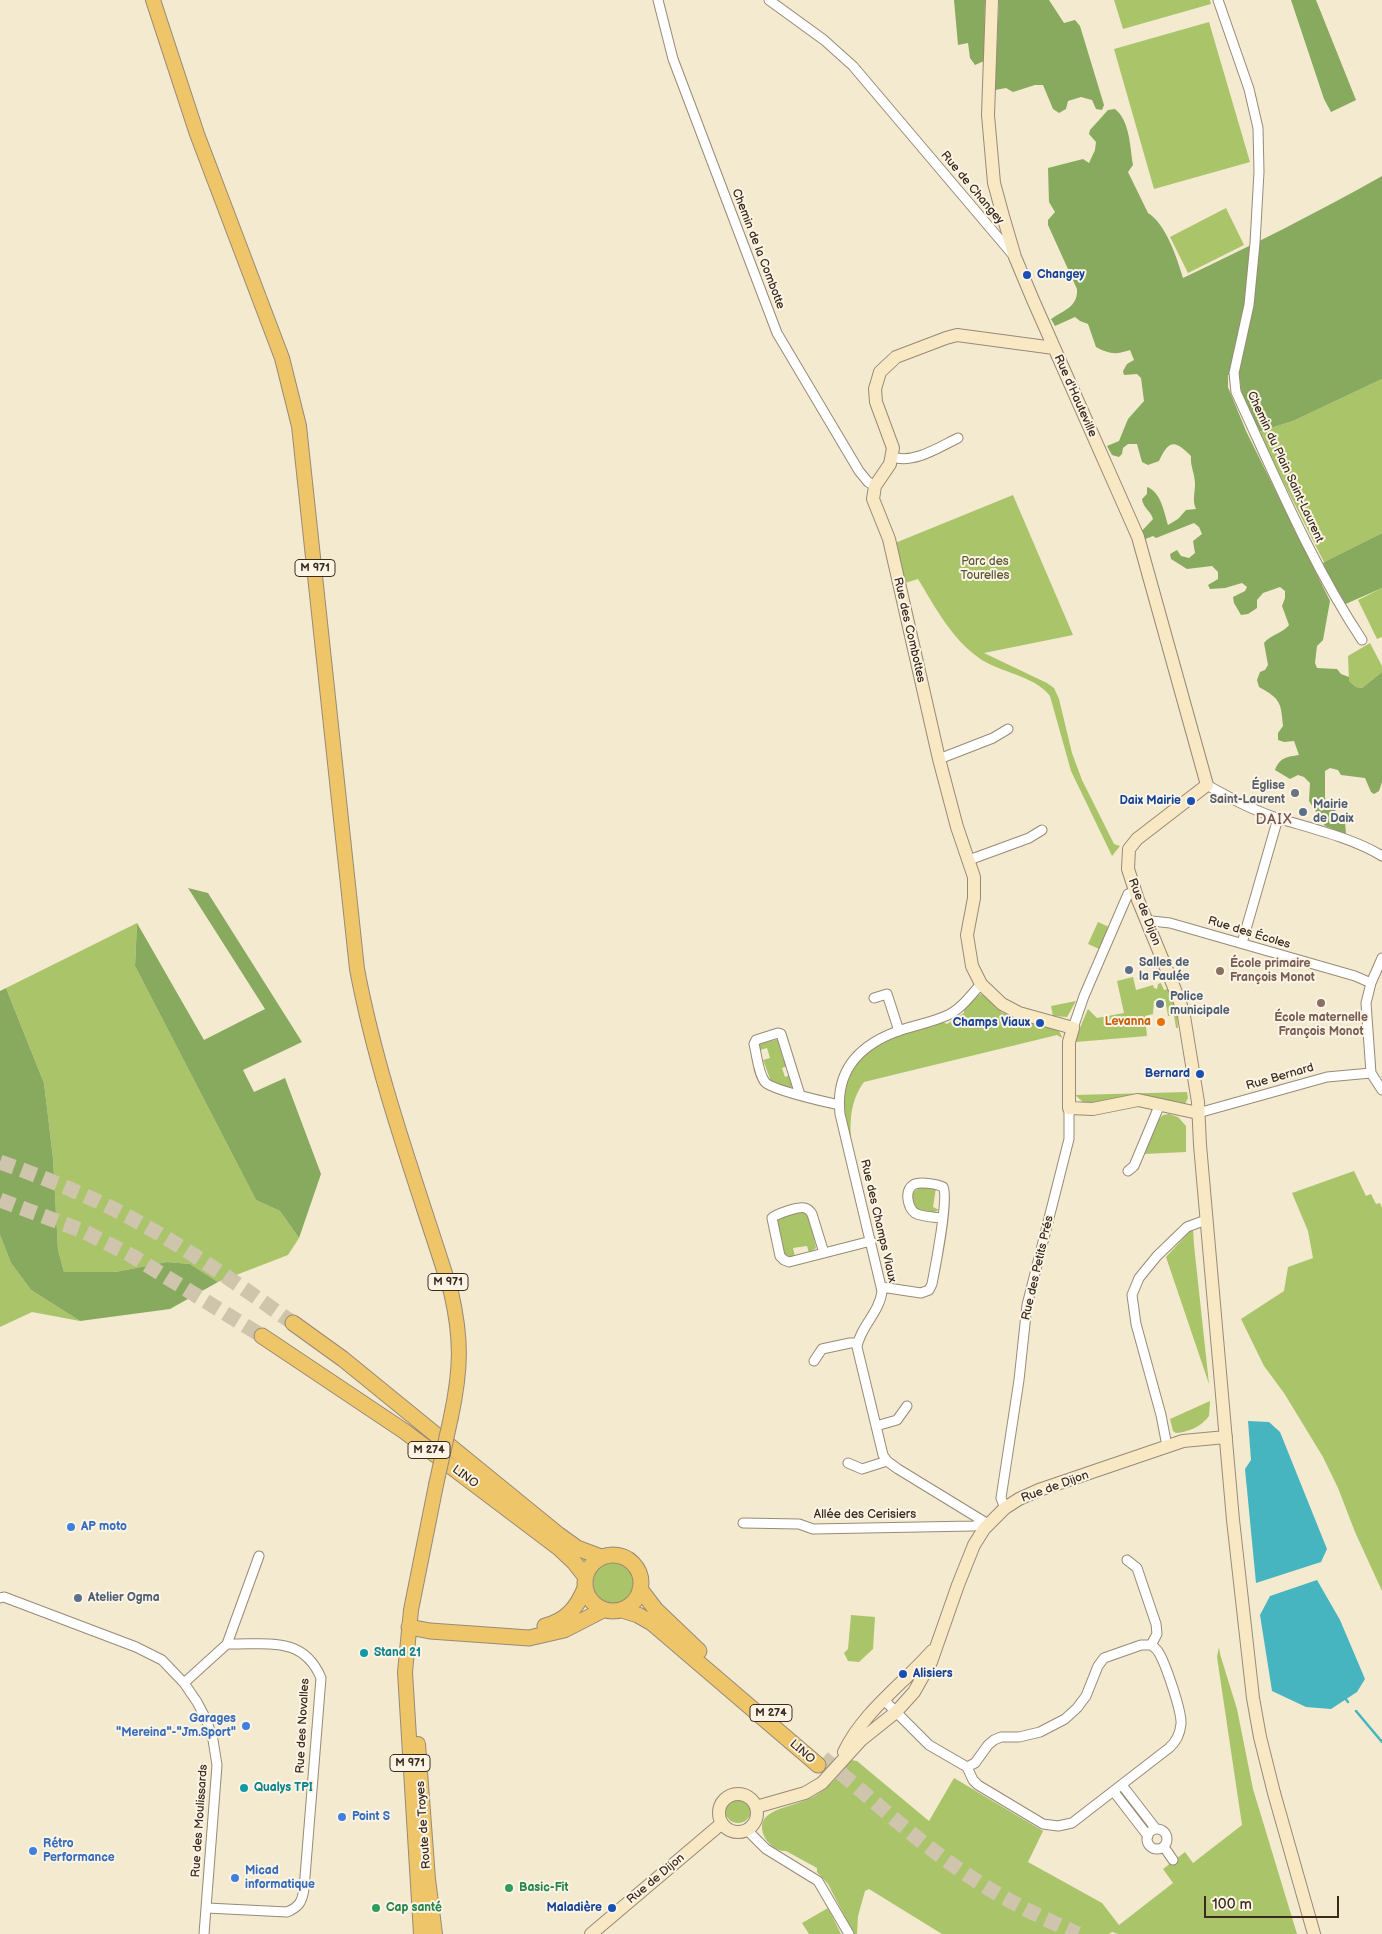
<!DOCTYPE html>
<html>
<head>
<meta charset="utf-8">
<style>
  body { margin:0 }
  #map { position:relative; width:1382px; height:1934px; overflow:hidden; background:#f4ead0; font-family:"Balsamiq Sans",sans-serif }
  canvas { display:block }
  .scale { position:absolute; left:1204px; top:1896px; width:135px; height:22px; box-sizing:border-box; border:2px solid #3b2a1e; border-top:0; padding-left:6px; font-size:15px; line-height:18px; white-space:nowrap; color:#3b2a1e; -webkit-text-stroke:4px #fcf5e5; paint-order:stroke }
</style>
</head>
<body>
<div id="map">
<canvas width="1382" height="1934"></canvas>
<div class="scale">100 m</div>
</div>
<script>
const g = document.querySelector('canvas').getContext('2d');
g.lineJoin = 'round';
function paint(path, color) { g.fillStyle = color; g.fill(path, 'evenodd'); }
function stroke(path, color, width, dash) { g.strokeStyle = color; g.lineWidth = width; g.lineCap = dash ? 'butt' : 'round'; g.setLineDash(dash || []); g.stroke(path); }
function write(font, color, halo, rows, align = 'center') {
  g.font = font + ' "Balsamiq Sans",sans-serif'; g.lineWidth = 4; g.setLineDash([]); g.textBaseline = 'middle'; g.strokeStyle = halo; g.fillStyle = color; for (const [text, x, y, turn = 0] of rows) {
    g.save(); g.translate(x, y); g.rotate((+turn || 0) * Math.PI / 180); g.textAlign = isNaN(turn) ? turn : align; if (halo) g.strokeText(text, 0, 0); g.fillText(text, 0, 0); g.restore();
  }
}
paint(new Path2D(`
  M1114,0h96l1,4 -88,25z
  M1209,22l41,140 -96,27 -40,-140z
  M1226,208l18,37 -56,28 -18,-36z
  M1382,379v154l-58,29 -66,-130 35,-11z
  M1013,495l60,140 -89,18 63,30 7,5 5,11 13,54 10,27 32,64 6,2 -8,10 -41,-85 -21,-75c-16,-21 -50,-23 -71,-38 -28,-20 -44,-51 -61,-79l-13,4 -10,-40z
  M1382,588v49l-5,2 -19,-39z
  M1370,643l12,23v6l-20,16 -6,-1 -7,-6 -1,-25z
  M1098,922l11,5 -10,22 -11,-5z
  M137,923l-2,43 121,234 24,11 19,27 -11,17 -70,27 -28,-18 -23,-2 -52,10h-51l-6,-22 -5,-92 -9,-75 -38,-95z
  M1133,977l3,13 17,-5 1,3 3,1 1,-5 3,-1 3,7 4,-1 9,22 1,17h-2l-2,-13 -6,1 -3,-17 -11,2 -1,13 -8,2 2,20 -71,6v-5l12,-28 9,9 27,-5 -7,-32z
  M980,994c8,2 19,11 21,18l23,10 3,-2c10,3 34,5 35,18l-5,-3 -193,47c-14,19 -15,41 -12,64 -2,-8 -5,-17 -7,-26 -7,-32 9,-66 39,-79 18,-9 40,-13 59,-19l4,2 17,-11v-4z
  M1076,1001l-9,16 -14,-1 -2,-10z
  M779,1039l3,4 -3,2 4,14h3l2,7 -6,2 3,9 6,-2 3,11 -5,2 -17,-4 -9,-24 7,-2 -3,-10 -7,2 -2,-6 3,-3 1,2z
  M1187,1092l1,6 -3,6 -101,-1 -9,-8z
  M1169,1114l9,3 8,9v26l-42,2 15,-35 4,-4z
  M1354,1171l12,25 5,-2 5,10 4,-1 2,5v383l-27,-59 -17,-44 -15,-31 -39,-64 -20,-27 -23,-47 43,-28 4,-24 25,-9 -5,-27 -16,-38z
  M920,1187l16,1 -3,19 6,3c-7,4 -21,4 -26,-5 -1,-3 -1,-8 -1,-12z
  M802,1212l7,3 7,33 -7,5 -2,-7 -14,2 2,9h-7l-5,-5 -6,-31 3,-4z
  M1193,1228l1,17 15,139 -43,-127z
  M0,1235l11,28 20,27 49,31 -48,-9 -32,15z
  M1210,1401l-1,15c-7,10 -20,16 -33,17l-3,-2 -3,-12z
  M591 1582a22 22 0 1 1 44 0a22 22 0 1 1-44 0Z
  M851,1615l24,2 -2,32 -14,13 -11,-1 -4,-8 4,-4z
  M1219,1647l1,7 17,55 16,80 44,145h-179l-6,-2 -3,2h-167l-73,-45 -4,2 -7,25 -1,18h-3l-26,-50 -11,-12v-4l-31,-17c-15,2 -33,-23 -19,-35 9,-8 27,-11 39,-16 20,-8 32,-23 45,-40l6,1 72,60 25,-43 89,53 -15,31 74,41 17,22 54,-42 -10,-14 22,-17 8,11 49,-38 -25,-168z
  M725 1810a13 13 0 1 1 26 0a13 13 0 1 1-26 0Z
  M828,1908l13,26h-32l-7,-11z`), '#aac46a');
paint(new Path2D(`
  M954,0h31l-1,61 -9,4 -5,-7 -2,-15 -10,2z
  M999,0h50l15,23 11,-3 5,6 24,79 -2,5 -6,-1 -4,-9 -11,-3 -13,4 -2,8 -7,4 -6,-4 -10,-24h-8l-22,7 -7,-4 -11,2z
  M1291,0h25l40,100 -25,12 -7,-13z
  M1115,109c15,12 15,38 18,56l-5,7 20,41c18,11 29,45 35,65 67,-32 134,-65 199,-102v203l-89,42 -35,11 -16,-36 -3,-23 -11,2v12l18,44 84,170 -7,39 -6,6 -2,17 2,5 20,1 4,5 8,3v4l7,6 6,1 20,-16v110l-3,9 -5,3 -3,-2 -6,-14 -24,-3 -3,-5 -8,-2 -5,3v27l20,24 1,12 -21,-8 -16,-25 1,-18 -6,-6 -6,-2 -8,4 -15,-9c5,-13 12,-13 24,-15l-5,-14 -10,1 -6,-2v-7l5,-7c-2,-23 -2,-27 -24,-39l-2,-7 3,-8 5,-2 3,-5 -4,-22c7,-9 18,-9 25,-18l-7,-19 3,-8v-7l-5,-4 -17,6 -6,7v8l-9,6 -7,1 -7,-12 -1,-6 12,-6 2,-4 -5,-4 -17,5 -15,1 -2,-4 10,-6v-7l-6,-6 -25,3 -16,-10 -1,-5 7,-4 4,6 8,2 6,-5 -2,-12 9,-7 -3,-7 -5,-4 -38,15 -3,-2 -10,4 -3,-7 13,-14c-2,-8 -10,-11 -11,-20l5,-5v-7c14,5 17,25 21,38l10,-6 8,-9 10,-1c-4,-9 -1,-15 -1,-25 0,-10 -5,-18 -4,-28 -16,-16 -22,-17 -32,5l-11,4 -6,-3 -5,-18h-9l-5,4 -1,6 -3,3 -7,-2 -5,-9 12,-5 9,-22 16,-18 -3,-23 -4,-4 -13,1 -1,-4 4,-7 7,-4 -4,-10c-14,5 -21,4 -34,-3l-8,-23 -8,-3 -5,-4 -20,9 -4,-7c13,-9 27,-12 26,-30l-29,-64v-5l7,-8 -6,-10 -1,-34 35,-9 6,4 6,-13 1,-8 -7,-8 1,-4 18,-20z
  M1382,533v55l-41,18 -20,-39 3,-5z
  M188,888l20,5 94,149 -59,28 11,22 31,-14 36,96 -22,64 -19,-27 -24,-11 -121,-234 2,-43 67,117 61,-31z
  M6,988l38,95 9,75 5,92 6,22h51l52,-10 23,2 28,18 -48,27 -90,12 -49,-31 -20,-27 -11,-28v-244z`), '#87aa5e');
paint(new Path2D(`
  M1248,1421l21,1 11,10 47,117 -6,13 -65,21 -11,-114 6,-9z
  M1317,1580l23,40 25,59 -8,13 -26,17 -25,-2 -34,-16 -12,-76 10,-19z`), '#46b5c0');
stroke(new Path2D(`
  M1344,1697l4,5
  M1356,1711l26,31`), '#46b5c0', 2.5);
stroke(new Path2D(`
  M0,1162c48,17 95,36 140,61 53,29 103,65 153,100
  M0,1200l83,31 51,26 128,79
  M823,1758c48,40 94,84 146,118 34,23 71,41 109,58`), '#cfc4ac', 15, [15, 8]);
const street = new Path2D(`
  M658,0l15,59 104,274 82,138 9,11 7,4
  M769,0l55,40 29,26 160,189
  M1218,0l31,89 9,39 1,44 -4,71 -6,62 -15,68 2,19c39,84 75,171 126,248
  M893,457c21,7 46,-10 65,-19
  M939,759l54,-21 15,-9
  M1207,785c23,13 45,25 70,33 33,10 76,20 105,38
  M969,860l60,-22 13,-8
  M1148,923l4,-2 18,2 185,53 16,7
  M1242,943l36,-125
  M1382,958l-11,25 -5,20 5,70 11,17
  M981,984c-10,11 -20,25 -33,31 -15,7 -32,10 -47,15 -41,14 -66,40 -61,84l42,177c-2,21 -22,36 -25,56l26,108 4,6 11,8 90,55
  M874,998l13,-4 12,37
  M1073,1028l11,-32 44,-102 3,-1 6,2
  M800,1095l-19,-61 -3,-1 -22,7 -2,4c3,11 4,29 11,38 6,8 61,20 74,23
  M1198,1113l129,-36 44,-4
  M1128,1171l6,-5 26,-62
  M824,1253l-12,-39c-2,-3 -3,-5 -7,-6 -6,-2 -29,6 -33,10l8,38 4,4 5,2 82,-21
  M881,1287l40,6 8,-3 3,-6c3,-15 17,-88 11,-97 -6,-3 -24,-6 -30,-2 -9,6 -5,23 2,28 7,4 19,4 27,5
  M814,1361l8,-12 28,-6h8
  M876,1426l21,-6 10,-14
  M1167,1446l-6,-31 -25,-91 -4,-29 7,-17 18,-22 30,-29 19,-7
  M848,1463l14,6 25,-8
  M1005,1508l-4,-10 18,-118 8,-75 42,-166v-31
  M743,1523l56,1 14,5 160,-3 15,-2
  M0,1598l4,-1 132,50 26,13 22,23 13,19 9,17 7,21 4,25 -13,169
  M227,1644l32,-88
  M184,1683l43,-39c39,1 76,-9 94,34l-17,211c-2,13 -5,18 -17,23l-80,-4
  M884,1700l45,45 38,22 6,13 5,5 65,39 15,2 14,-3 97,-75c7,-6 11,-14 12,-24 1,-12 -15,-59 -22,-71 -2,-4 -5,-6 -8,-8l6,-11 -1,-10 -19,-56 -10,-8
  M967,1767l8,-4 13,-18 6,-5 7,-3h18l21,-5 25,-13 12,-11 9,-12 12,-30 6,-8 37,-13h10
  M1122,1785l34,44
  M1114,1792l34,44
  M1147 1839a10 10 0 1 1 20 0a10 10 0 1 1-20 0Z
  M747,1830l19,19 52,32 31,53
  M1164,1847l9,13`);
const secondary = new Path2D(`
  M992,0l-4,115 6,68 9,33 12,41 18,43 105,237 69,248 -70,54 -8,10 -1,20 10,31 42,102 4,14 14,86 2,43 33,375 20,178 7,39 14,56 40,141
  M1054,348l-97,-13 -11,3 -50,19 -16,15 -5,17 1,13 17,46 -3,16 -15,22 -2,13 16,40 50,220 18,68 17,50v21l-7,37 5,31 9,18 21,20 17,9 54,15 -4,14v66l24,1 45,-9 60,13
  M844,1752c19,-40 59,-68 88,-101
  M719 1813a19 19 0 1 1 38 0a19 19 0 1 1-38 0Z
  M756,1807l49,-14 17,-10 39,-43 35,-28 18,-20 17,-30 27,-77 16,-40 10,-16 21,-21 14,-9 20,-9 144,-49 43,-4
  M591,1934l130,-110`);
const primary = new Path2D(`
  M153,0l44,134 85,224 17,68 58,543c21,111 60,215 94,323 11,47 10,78 0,125
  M418,1744l10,135 7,55
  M421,1934l-16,-262 6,-62 25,-125`);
const highway = new Path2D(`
  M293,1323l50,36 216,176 18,13 24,9
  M262,1336l142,95 155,117 15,14 11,14
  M585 1583a28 28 0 1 1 56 0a28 28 0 1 1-56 0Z
  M640,1589l16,21 43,41
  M622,1610l16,5 14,8 166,142
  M545,1626c21,-5 32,-18 40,-38
  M409,1627l21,4 99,7 35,-8 39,-20`);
stroke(street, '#988a77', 11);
stroke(secondary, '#988a77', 14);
stroke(primary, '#988a77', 16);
stroke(highway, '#988a77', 17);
stroke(street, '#fff', 9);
stroke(secondary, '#f8e8c3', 12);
stroke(primary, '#eec569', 14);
stroke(highway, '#eec569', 15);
const primaryBridge = new Path2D(`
  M436,1485l15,-68`);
stroke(primaryBridge, '#988a77', 16, []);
stroke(primaryBridge, '#eec569', 14);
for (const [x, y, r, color] of [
  [1027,275,5,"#1a4fb4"],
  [1295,793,5,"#6b7280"],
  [1191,801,5,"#1a4fb4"],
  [1303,812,5,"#5c6f8a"],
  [1129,970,5,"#5c6f8a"],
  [1220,971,5,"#8d6e63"],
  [1321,1003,5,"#8d6e63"],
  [1160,1004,5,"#5c6f8a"],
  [1161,1022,5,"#e8710a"],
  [1040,1023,5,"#1a4fb4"],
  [1200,1074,5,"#1a4fb4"],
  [71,1527,5,"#3f7fe0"],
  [78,1598,5,"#5c6f8a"],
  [364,1653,5,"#0f9aa8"],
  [903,1674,5,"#1a4fb4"],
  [246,1726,5,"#3f7fe0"],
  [244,1788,5,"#0f9aa8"],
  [342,1817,5,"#3f7fe0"],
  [33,1851,5,"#3f7fe0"],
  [235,1878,5,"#3f7fe0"],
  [509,1888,5,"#2e9e5b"],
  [376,1908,5,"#2e9e5b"],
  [612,1908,5,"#1a4fb4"]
]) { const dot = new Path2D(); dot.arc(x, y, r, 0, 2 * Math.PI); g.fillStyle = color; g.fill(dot); stroke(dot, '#fcf5e5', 2); }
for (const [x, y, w] of [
  [315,568,40],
  [448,1282,40],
  [429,1450,42],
  [771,1713,42],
  [410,1763,40]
]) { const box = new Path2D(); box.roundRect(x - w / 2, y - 8.5, w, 17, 4); g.fillStyle = '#fcf5e5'; g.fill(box); stroke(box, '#3b2a1e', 1); }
write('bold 11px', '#3b2a1e', null, [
  ["M 971",315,568],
  ["M 971",448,1282],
  ["M 274",429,1450],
  ["M 274",771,1713],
  ["M 971",410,1763]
]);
write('12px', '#3b2a1e', '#fcf5e5', [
  ["Rue de Changey",972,188,50],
  ["Chemin de la Combotte",758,249,69],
  ["Rue d'Hauteville",1075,396,66],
  ["Chemin du Plain Saint-Laurent",1285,467,65],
  ["Rue des Combottes",909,630,77],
  ["Rue de Dijon",1144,912,69],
  ["Rue des Écoles",1249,933,17],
  ["Rue Bernard",1280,1077,-16],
  ["Rue des Champs Viaux",878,1221,77],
  ["Rue des Petits Prés",1038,1268,-77],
  ["LINO",465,1477,37],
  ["Rue de Dijon",1055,1487,-20],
  ["Allée des Cerisiers",865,1515],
  ["Rue des Novalles",303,1726,-87],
  ["LINO",802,1752,41],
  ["Rue des Moulissards",200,1821,-86],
  ["Route de Troyes",424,1825,-94],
  ["Rue de Dijon",656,1879,-40]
]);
write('bold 12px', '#164399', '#fcf5e5', [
  ["Changey",1037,275,"left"],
  ["Daix Mairie",1181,801],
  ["Champs Viaux",1030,1023],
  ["Bernard",1190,1074],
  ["Alisiers",913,1674,"left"],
  ["Maladière",602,1908]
], 'right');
write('12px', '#5c5835', '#fcf5e5', [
  ["Parc des",985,562],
  ["Tourelles",985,576]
]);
write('bold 12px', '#5b616d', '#fcf5e5', [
  ["Église",1285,786],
  ["Saint-Laurent",1285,800]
], 'right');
write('bold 12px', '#4e5e75', '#fcf5e5', [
  ["Mairie",1313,805],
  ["de Daix",1313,819],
  ["Salles de",1139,963],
  ["la Paulée",1139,977],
  ["Police",1170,997],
  ["municipale",1170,1011],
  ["Atelier Ogma",88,1598]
], 'left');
write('bold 12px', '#785e54', '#fcf5e5', [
  ["École primaire",1230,964],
  ["François Monot",1230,978],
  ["École maternelle",1321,1018,"center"],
  ["François Monot",1321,1032,"center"]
], 'left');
write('bold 12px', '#c56008', '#fcf5e5', [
  ["Levanna",1151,1022]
], 'right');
write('bold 12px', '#366cbe', '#fcf5e5', [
  ["AP moto",81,1527],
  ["Garages",236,1719,"right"],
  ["\"Mereina\"-\"Jm.Sport\"",236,1733,"right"],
  ["Point S",352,1817],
  ["Rétro",43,1844],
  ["Performance",43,1858],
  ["Micad",245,1871],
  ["informatique",245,1885]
], 'left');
write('bold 12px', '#0d838f', '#fcf5e5', [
  ["Stand 21",374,1653],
  ["Qualys TPI",254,1788]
], 'left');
write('bold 12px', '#27864d', '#fcf5e5', [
  ["Basic-Fit",519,1888],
  ["Cap santé",386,1908]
], 'left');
g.letterSpacing = '1px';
write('15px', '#755555', '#fcf5e5', [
  ["DAIX",1274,820]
]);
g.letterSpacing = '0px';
</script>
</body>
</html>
